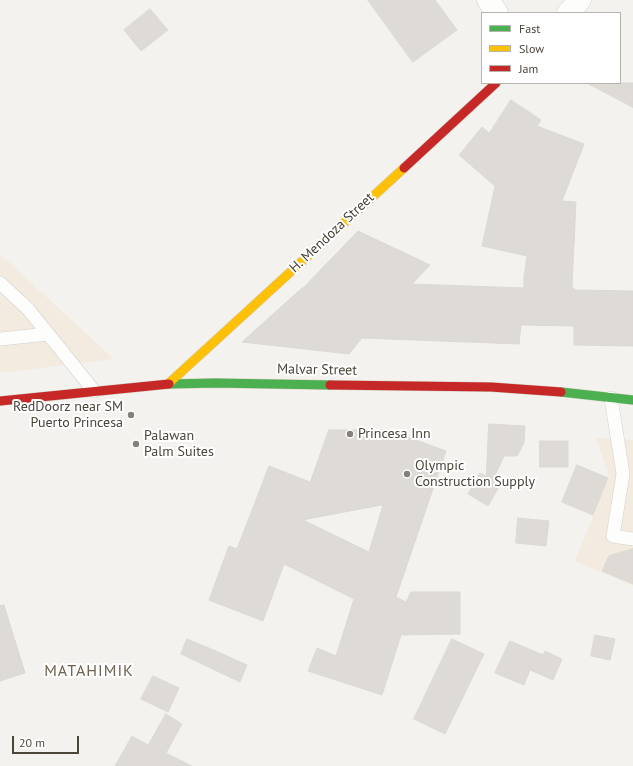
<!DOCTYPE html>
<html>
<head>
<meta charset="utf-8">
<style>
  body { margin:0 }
  #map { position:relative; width:633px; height:766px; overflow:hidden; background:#f4f2ee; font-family:"PT Sans",sans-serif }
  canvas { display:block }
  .legend { position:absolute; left:481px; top:12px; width:140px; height:72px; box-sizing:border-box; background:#fff; border:1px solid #b7b4b0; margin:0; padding:5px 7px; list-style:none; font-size:12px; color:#4b4439 }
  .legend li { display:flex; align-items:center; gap:8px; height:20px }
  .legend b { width:20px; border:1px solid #b7b4b0 }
  .scale { position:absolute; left:12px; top:736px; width:67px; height:18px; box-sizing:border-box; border:2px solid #4b4439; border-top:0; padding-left:5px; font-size:12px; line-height:14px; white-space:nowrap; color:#4b4439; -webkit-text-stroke:3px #fff; paint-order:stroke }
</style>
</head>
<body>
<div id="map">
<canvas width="633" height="766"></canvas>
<ul class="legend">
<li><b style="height:5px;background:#4caf50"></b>Fast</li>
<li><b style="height:5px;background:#ffc107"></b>Slow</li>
<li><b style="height:5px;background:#c62828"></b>Jam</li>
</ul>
<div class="scale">20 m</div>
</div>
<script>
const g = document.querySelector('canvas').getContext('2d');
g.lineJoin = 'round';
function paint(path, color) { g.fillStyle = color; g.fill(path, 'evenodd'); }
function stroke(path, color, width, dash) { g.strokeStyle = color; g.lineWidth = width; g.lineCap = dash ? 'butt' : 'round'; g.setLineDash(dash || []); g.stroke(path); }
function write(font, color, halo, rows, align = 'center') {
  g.font = font + ' "PT Sans",sans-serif'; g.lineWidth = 4; g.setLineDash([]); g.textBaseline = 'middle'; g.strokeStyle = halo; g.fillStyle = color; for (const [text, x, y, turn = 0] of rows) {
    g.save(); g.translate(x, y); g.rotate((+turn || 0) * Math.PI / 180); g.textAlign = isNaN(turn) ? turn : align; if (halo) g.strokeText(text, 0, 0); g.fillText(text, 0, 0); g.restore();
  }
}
paint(new Path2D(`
  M0,254l114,105 -114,14z
  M596,438l37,2v146l-58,-25 34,-84z`), '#f3ebdf');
const building = new Path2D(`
  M368,0h67l22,30 -44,32z
  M150,9l18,21 -27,21 -17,-21z
  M587,83h46v24z
  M511,100l30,20 -4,6 47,18 -22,57 14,1 -4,86h2v2l59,1v55l-59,-1v-19l-53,-1 -2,19 -157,-6 -13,16 -107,-12 60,-54h1l55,-57 72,34 -18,19 112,4v-11l3,-21 -45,-10 13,-60 -36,-31 23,-28 7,6z
  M489,424l36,2 -1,17 -7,13h-13l-11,24 7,5 -12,21 -20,-12 12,-21 6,3z
  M329,430h60l57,21 -50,146 10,5 5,-10h49v42l-59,1 -19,60 -74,-24 9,-23 19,8 18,-57 -70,-35 -21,57 -54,-21 20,-54 8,3 32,-83 41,16zM383,505l-14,47 -66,-32z
  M540,441h28v26h-28z
  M577,465l31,13 -15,37 -31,-13z
  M518,518l31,3 -3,25 -30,-3z
  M633,549v35l-31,-13 7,-15z
  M4,605l21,68 -25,8v-75z
  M595,635l20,4 -5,21 -19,-4z
  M187,639l29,12 31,14 -7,17 -59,-28z
  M452,639l32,15 -39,80 -31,-15z
  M510,641l33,14 2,-4 17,8 -9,21 -23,-10 -6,15 -29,-12z
  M153,676l26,12 -11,24 -27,-13z
  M166,714l16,10 -16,29 26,13h-77l17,-30 16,9z`);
paint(building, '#dedbd6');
stroke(building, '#dcd9d4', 1);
const lane = new Path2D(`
  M0,283l28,26 66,82
  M0,339l48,-5
  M611,398l12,76 -10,62 20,3`);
const street = new Path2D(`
  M488,0l9,13
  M568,13l12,-13`);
const fast = new Path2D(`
  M169,384l46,-1 115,2
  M561,392l72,8`);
const slow = new Path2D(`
  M168,384l236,-216`);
const jam = new Path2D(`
  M404,168l92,-85
  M330,385l161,2 70,5
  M0,401l169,-17`);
stroke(lane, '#d2d0cb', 14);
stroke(street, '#d2d0cb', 23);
stroke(fast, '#d3cfc5', 10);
stroke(slow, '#d3cfc5', 10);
stroke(jam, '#d3cfc5', 10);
stroke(lane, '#fdfdfc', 13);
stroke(street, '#fdfdfc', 22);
stroke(fast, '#4caf50', 9);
stroke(slow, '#ffc107', 9);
stroke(jam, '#c62828', 9);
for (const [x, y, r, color] of [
  [131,415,4,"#868178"],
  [350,434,4,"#868178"],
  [136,444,4,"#868178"],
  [407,474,4,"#868178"]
]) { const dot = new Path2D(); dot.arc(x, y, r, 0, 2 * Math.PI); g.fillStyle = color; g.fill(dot); stroke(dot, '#fff', 1.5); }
write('14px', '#4b4439', '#fff', [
  ["H. Mendoza Street",332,233,-43],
  ["Malvar Street",317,370,1]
]);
write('14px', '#4b4439', '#fff', [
  ["RedDoorz near SM",123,407,"right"],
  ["Puerto Princesa",123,423,"right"],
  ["Princesa Inn",358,434],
  ["Palawan",144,436],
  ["Palm Suites",144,452],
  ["Olympic",415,466],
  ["Construction Supply",415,482]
], 'left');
g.letterSpacing = '1px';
write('16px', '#6e6250', '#fff', [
  ["MATAHIMIK",89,671]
]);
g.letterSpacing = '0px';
</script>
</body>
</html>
